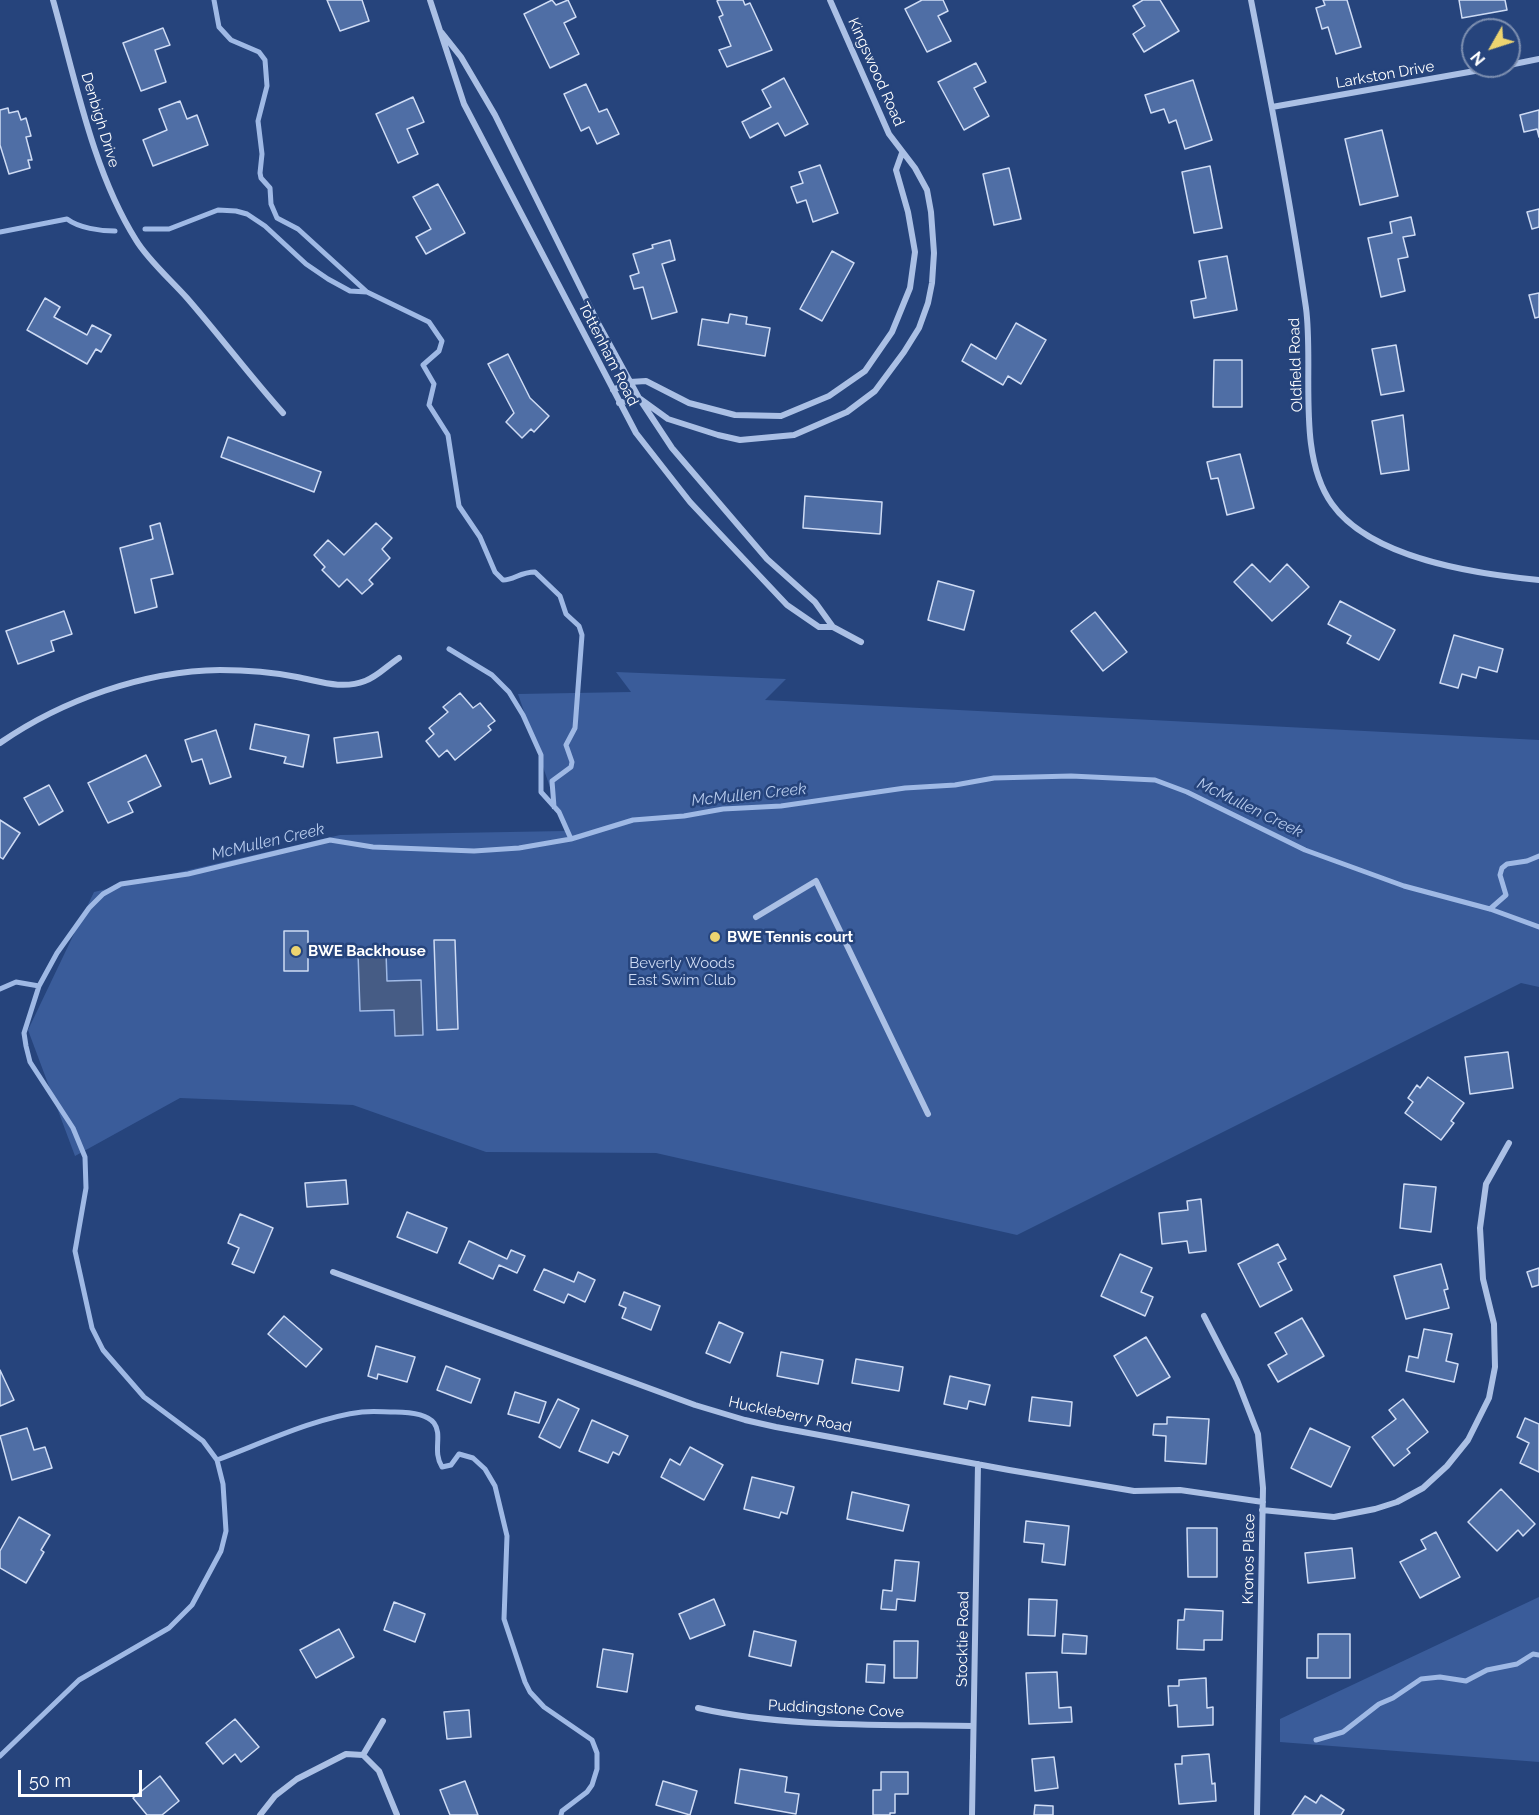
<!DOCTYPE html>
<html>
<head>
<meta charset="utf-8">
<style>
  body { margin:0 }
  #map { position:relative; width:1539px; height:1815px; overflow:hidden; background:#26447c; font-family:Raleway,sans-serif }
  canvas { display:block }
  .north { position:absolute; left:1461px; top:18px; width:60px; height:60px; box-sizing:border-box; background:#26447c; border:2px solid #7d8fb0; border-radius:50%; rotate:231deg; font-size:16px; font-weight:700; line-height:24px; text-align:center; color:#fff }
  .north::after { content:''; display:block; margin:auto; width:21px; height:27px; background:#edd470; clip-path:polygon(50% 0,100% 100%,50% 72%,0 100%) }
  .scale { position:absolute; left:18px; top:1770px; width:124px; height:27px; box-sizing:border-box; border:3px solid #fff; border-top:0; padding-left:8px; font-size:18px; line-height:21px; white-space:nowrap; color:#fff; -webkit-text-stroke:4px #26447c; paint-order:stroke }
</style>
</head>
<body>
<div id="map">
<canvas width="1539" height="1815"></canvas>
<div class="north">N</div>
<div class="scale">50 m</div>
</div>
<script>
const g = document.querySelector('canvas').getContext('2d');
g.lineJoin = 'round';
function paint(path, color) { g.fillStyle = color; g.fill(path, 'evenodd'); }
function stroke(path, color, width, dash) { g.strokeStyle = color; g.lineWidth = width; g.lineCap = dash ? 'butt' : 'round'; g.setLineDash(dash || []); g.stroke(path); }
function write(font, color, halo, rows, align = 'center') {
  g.font = font + ' Raleway,sans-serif'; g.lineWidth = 5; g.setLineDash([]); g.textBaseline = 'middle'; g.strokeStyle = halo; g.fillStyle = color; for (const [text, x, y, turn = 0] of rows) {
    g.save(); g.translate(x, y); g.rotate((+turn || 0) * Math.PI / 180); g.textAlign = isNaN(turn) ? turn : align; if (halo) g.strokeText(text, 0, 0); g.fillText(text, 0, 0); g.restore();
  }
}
paint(new Path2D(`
  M616,672l170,7 -21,21 774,40v247l-18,-4 -504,252 -361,-82 -170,-1 -133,-47 -173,-7 -105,58 -47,-126 66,-138 246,-57 225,-4 -47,-137 113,-2z
  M1539,1597v165l-259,-20v-23z`), '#3a5c9a');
const water = new Path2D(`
  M386,952l1,29 34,-1 2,55 -28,1 -1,-26 -34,1 -2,-58z`);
paint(water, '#465c85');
stroke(water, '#9fb9e5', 1.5);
stroke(new Path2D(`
  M214,0l5,27 12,13 28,12 6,8 2,26 -9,35 4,33 -2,19 1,5 9,10 1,16 6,14 21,11 69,63 62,30 13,19 -3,10 -16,14 11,19 -5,21 19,30 11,71 21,31 15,35 8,8c11,0 17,-8 32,-8l25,24 6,18 13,12 3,9 -7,93 -9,17 6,17 -1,5 -19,14 2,26
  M145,229h24l49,-19 18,1 11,3 18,12 41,38 22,15 22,12 17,1
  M0,232l67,-13c12,9 33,12 48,12
  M449,649l43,26 17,17 14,23 18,40v37l18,20 12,27
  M1490,909l16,-14 -6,-20 2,-7 5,-4 20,-3 12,-5
  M0,989l16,-7 23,4
  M217,1460c43,-16 100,-43 145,-48 11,-1 22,0 33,0 11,0 31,1 39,11 9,12 -2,28 8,44l9,-2 8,-11 14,4 12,11 10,17 12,50 -3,83 21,63 5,10 14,15 48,33 5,13v16l-5,16 -5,7 -25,19 -1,4
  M1316,1740l27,-8 36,-28 14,-6 28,-19 19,-2 26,4 21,-11 30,-6 16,-10 6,1
  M0,1756l79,-76 90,-52 23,-23 29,-54 5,-20 -3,-47 -6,-24 -14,-19 -59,-44 -41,-47 -11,-22 -17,-77 11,-63 -1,-31 -12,-29 -43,-66 -4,-16 -2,-13 15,-47 18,-33 32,-45 14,-14 18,-10 67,-10 142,-34 43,7 101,4 45,-3 52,-9 62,-19 51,-4 39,-7 58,-3 124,-18 50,-3 39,-7 77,-2 84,4 32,12 118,58 99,36 86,23 49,18`), '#9fb9e5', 5);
const building = new Path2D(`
  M327,0h35l7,21 -29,10z
  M552,0l4,5 12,-5 8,17 -12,6 15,31 -29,14 -26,-54z
  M719,0h24l2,5 5,-2 22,47 -45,17 -8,-17 12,-4 -12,-29 4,-2 -6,-14z
  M922,0h21l5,11 -10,5 13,25 -24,11 -22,-43z
  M1143,0h17l19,31 -35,21 -11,-18 12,-8 -12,-20z
  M1323,0h24l14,47 -25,7 -8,-27 -6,2 -6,-21 9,-3z
  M1459,0h46l2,10 -45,8z
  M163,28l7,17 -15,5 11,32 -25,9 -18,-48z
  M976,63l10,19 -12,6 15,28 -25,14 -26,-48z
  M784,78l24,46 -23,12 -7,-13 -28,15 -8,-16 29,-15 -9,-17z
  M1193,80l19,60 -27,9 -9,-29 -7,3 -5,-14 -13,4 -6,-18z
  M586,84l13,28 8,-3 12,25 -22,10 -8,-17 -8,4 -17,-37z
  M413,97l11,25 -17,7 11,25 -20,9 -22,-49z
  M180,101l7,18 10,-4 11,30 -55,21 -10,-26 24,-10 -8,-21z
  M8,108l1,5 9,-2 3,9 5,-2 5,18 -5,1 6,23h-4l2,8 -21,6 -9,-29v-35z
  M1539,110v27l-2,-8 -13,3 -4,-17z
  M1382,130l16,66 -38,9 -15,-66z
  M820,165l18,48 -25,9 -7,-22 -9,3 -6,-16 12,-4 -4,-11z
  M1210,166l12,62 -28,5 -12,-61z
  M1009,168l12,51 -27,6 -11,-51z
  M438,184l27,49 -39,21 -10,-17 15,-8 -18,-32z
  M1539,209v18l-7,2 -5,-17z
  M1411,217l4,18 -12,2 5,20 -10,2 7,32 -24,6 -13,-59 24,-5 -2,-11z
  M670,240l5,20 -13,4 15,48 -25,7 -9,-32 -9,2 -4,-13 9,-3 -6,-19 20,-6 -1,-3z
  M832,251l22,12 -32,58 -22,-12z
  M1227,256l10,54 -43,8 -3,-17 15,-3 -7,-37z
  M1539,293v24l-4,1 -6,-23z
  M45,298l15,9 -6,10 33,18 5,-10 19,10 -10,17 -5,-3 -9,15 -60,-34z
  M730,314l17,3 -1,7 24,4 -5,28 -67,-11 4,-26 26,4z
  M1016,323l30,17 -25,44 -13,-8 -5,9 -41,-24 9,-17 25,15z
  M1396,345l8,46 -23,4 -9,-46z
  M508,354l22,44 19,18 -15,16 -3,-3 -9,9 -16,-16 8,-9 -26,-49z
  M1214,360h28v47h-29z
  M1403,415l6,55 -28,4 -9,-53z
  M228,437l93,35 -7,20 -93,-35z
  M1240,454l14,54 -27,7 -9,-37 -7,1 -4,-17z
  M805,496l77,6 -2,32 -77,-6z
  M160,523l13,51 -22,5 6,28 -22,6 -15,-65 33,-9 -3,-13z
  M376,523l16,15 -10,11 8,9 -21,22 4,4 -11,10 -15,-15 -8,8 -17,-17 3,-3 -11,-12 14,-15 16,15z
  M1252,564l18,18 17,-18 22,23 -37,34 -38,-39z
  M938,581l36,10 -10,39 -36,-10z
  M1340,601l55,29 -16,30 -32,-17 4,-7 -23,-12z
  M64,611l8,23 -21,7 3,10 -36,13 -12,-33z
  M1095,612l32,40 -24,19 -32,-40z
  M1454,635l49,14 -6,23 -18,-5 -3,11 -14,-4 -4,14 -18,-5z
  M460,693l13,15 7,-5 15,18 -7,5 3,4 -36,30 -8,-10 -8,7 -13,-16 8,-7 -5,-6 19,-16 -5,-5z
  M255,724l54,11 -6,32 -19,-4 2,-6 -36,-8z
  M216,730l15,47 -21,7 -8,-25 -10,3 -7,-22z
  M378,732l4,25 -45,6 -3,-25z
  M146,755l15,31 -33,16 5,10 -25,11 -20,-40z
  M49,785l14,26 -24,14 -15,-27z
  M0,820l20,13 -17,26 -3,-2z
  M284,931h24v40h-24z
  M434,940h21l3,89 -21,1z
  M1508,1052l5,36 -43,6 -5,-37z
  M1428,1077l36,26 -13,18 3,2 -13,17 -36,-27 8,-11 -5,-4 9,-13 3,3z
  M346,1180l2,24 -41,3 -2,-24z
  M1404,1184l32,3 -5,45 -31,-4z
  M1201,1199l5,52 -17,2 -2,-12 -25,3 -3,-31 29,-3 -1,-9z
  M407,1212l40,16 -10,25 -40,-16z
  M240,1214l33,14 -19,45 -22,-9 7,-16 -11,-5z
  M469,1241l38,18 4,-9 14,6 -8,17 -18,-8 -6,14 -34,-16z
  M1278,1244l8,15 -8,4 14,27 -32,17 -22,-43z
  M1120,1254l32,14 -11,24 12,5 -8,19 -44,-20z
  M1441,1264l7,25 -4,1 5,18 -43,11 -12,-43z
  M1539,1268v17l-7,2 -5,-15z
  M544,1269l30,13 4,-10 17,8 -10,22 -17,-8 -4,9 -30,-13z
  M624,1292l36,14 -9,24 -29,-12 4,-10 -7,-3z
  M284,1316l38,33 -16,18 -38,-33z
  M1302,1318l22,38 -46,26 -10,-17 19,-11 -12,-21z
  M719,1322l24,11 -13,30 -24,-10z
  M1424,1329l28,5 -6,27 12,3 -4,18 -48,-11 3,-15 9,2z
  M1146,1337l24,40 -33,19 -23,-40z
  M376,1346l39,11 -8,25 -29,-8 -1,5 -9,-3z
  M781,1352l42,8 -5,24 -41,-8z
  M856,1359l47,8 -4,24 -47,-8z
  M446,1366l34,13 -9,24 -34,-13z
  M0,1370l14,30 -14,6z
  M950,1376l40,9 -5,20 -16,-4 -2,8 -23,-5z
  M515,1392l31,10 -7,21 -31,-9z
  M1032,1397l40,5 -2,24 -41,-5z
  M558,1399l21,10 -19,39 -21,-11z
  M1403,1399l25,33 -21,17 3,4 -16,13 -22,-29 24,-18 -7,-9z
  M1167,1417l42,2 -3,45 -41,-3 1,-25 -13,-1 1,-11h13z
  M1525,1418l14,6v48l-19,-9 9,-20 -12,-6z
  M592,1420l36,16 -9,19 -6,-3 -5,11 -29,-12z
  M27,1428l7,22 11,-3 7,21 -40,12 -12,-44z
  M1310,1428l40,19 -19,40 -40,-19z
  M690,1447l33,18 -19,35 -43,-23 9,-18 10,6z
  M752,1477l42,10 -7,27 -6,-2 -2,6 -35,-9z
  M1501,1489l34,35 -12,12 -5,-6 -21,21 -29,-29z
  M852,1492l57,13 -6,26 -56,-12z
  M19,1517l31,18 -9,15 3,2 -18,31 -26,-15v-17z
  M1026,1521l43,5 -4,39 -23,-3 2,-18 -20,-2z
  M1187,1528h30v49h-29z
  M1436,1532l24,45 -40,21 -20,-36 26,-13 -5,-9z
  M1352,1548l3,30 -47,5 -3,-30z
  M895,1560l24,2 -4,39 -18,-2 -1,11 -15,-1 2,-19 9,1z
  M714,1599l11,26 -35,14 -11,-25z
  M1029,1599l28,1 -2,36 -27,-1z
  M394,1602l31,12 -10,28 -31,-12z
  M1185,1609l38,2 -1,29h-18v10l-27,-1 1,-29h6z
  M339,1629l15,28 -38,21 -16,-28z
  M754,1631l42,10 -5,25 -42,-10z
  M1063,1634l24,2 -1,18 -24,-1z
  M1318,1634h32v44h-43v-20h11z
  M894,1641h24l-1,37h-23z
  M603,1649l30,5 -6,38 -30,-5z
  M867,1664l18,1 -1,18 -18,-1z
  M1057,1672l2,36 12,-1 1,15 -43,2 -3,-51z
  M1206,1678l1,30 6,-1v18l-35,2 -1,-22 -8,1 -1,-20h11v-6z
  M469,1710l2,27 -24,2 -3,-27z
  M235,1719l24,28 -18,15 -6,-8 -12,10 -17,-21z
  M1209,1754l3,30 3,-1 1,18 -37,3 -4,-40h7v-8z
  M1054,1757l4,31 -23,3 -3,-32z
  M740,1769l47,8 -2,15 14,2 -3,20 -61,-11z
  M881,1772h27v22h-13v19h-5v2h-17v-25h8z
  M160,1776l19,25 -17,14h-15l-14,-17z
  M465,1781l13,34h-28l-10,-25z
  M663,1781l34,10 -7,24 -34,-10z
  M1321,1795l23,15 -3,5h-49l13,-19 11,7z
  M1035,1805l18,1v9h-19z`);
paint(building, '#4f6ea5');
stroke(building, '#cedbf4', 1.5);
stroke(new Path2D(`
  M53,0c22,78 40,172 83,240 12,20 35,40 51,58 33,38 63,78 96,115
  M430,0l34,104 172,329 54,69 97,103 32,22h14
  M1251,0c20,102 40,205 55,308 8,60 -10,146 26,196 39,55 144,70 207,76
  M442,33l19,24 34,58 104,210 40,73 33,50 95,111 48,43 18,25 28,15
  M1509,65l30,-6
  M1272,107l231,-41
  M613,390l17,-8 16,-1 43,22 46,12 46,1 48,-20 36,-25 27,-39 18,-44 5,-36 -7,-40 -12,-42 6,-17
  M619,403l20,-5 29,21 50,16 22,5 54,-5 53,-23 28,-21 29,-39 15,-24 9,-25 4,-20 2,-30 -3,-41 -4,-22 -12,-22 -26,-34 -59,-134
  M0,743c62,-43 144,-72 220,-73 26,0 52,2 77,7 22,4 45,13 68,4 12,-4 23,-16 34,-23
  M756,917l60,-36 112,233
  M333,1272l362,133 50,15 31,7 233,43 125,21 46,-1 83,12
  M1204,1316l33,64 21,54 5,54 -6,327
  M1262,1510l72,7 41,-8 22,-7 26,-14 24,-22 21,-26 21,-42 6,-31 -1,-43 -11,-45 -3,-51 6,-44 23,-41
  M698,1708c89,20 184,16 275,18
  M363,1755l16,16 18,44
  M363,1755l20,-34
  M260,1815l15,-19 22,-17 49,-25 17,1
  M972,1815l6,-351`), '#abc0e5', 6);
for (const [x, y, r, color] of [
  [715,937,6,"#edd470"],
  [296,951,6,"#edd470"]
]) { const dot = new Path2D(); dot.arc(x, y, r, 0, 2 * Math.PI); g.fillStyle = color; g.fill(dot); stroke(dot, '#26447c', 2); }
write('15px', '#fff', '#26447c', [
  ["Kingswood Road",876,72,66],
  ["Larkston Drive",1385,75,-10],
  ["Denbigh Drive",100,120,73],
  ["Tottenham Road",608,354,63],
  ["Oldfield Road",1296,365,-92],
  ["Huckleberry Road",790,1415,12],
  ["Kronos Place",1249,1559,-89],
  ["Stocktie Road",963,1639,-89],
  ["Puddingstone Cove",836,1709,3]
]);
write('bold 15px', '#fff', '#26447c', [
  ["BWE Tennis court",727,937],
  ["BWE Backhouse",308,951]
], 'left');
write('15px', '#cedbf4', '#26447c', [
  ["Beverly Woods",682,963],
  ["East Swim Club",682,980]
]);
write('italic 16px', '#b6caec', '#26447c', [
  ["McMullen Creek",749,795,-6],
  ["McMullen Creek",1250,808,26],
  ["McMullen Creek",268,842,-13]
]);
</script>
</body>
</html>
